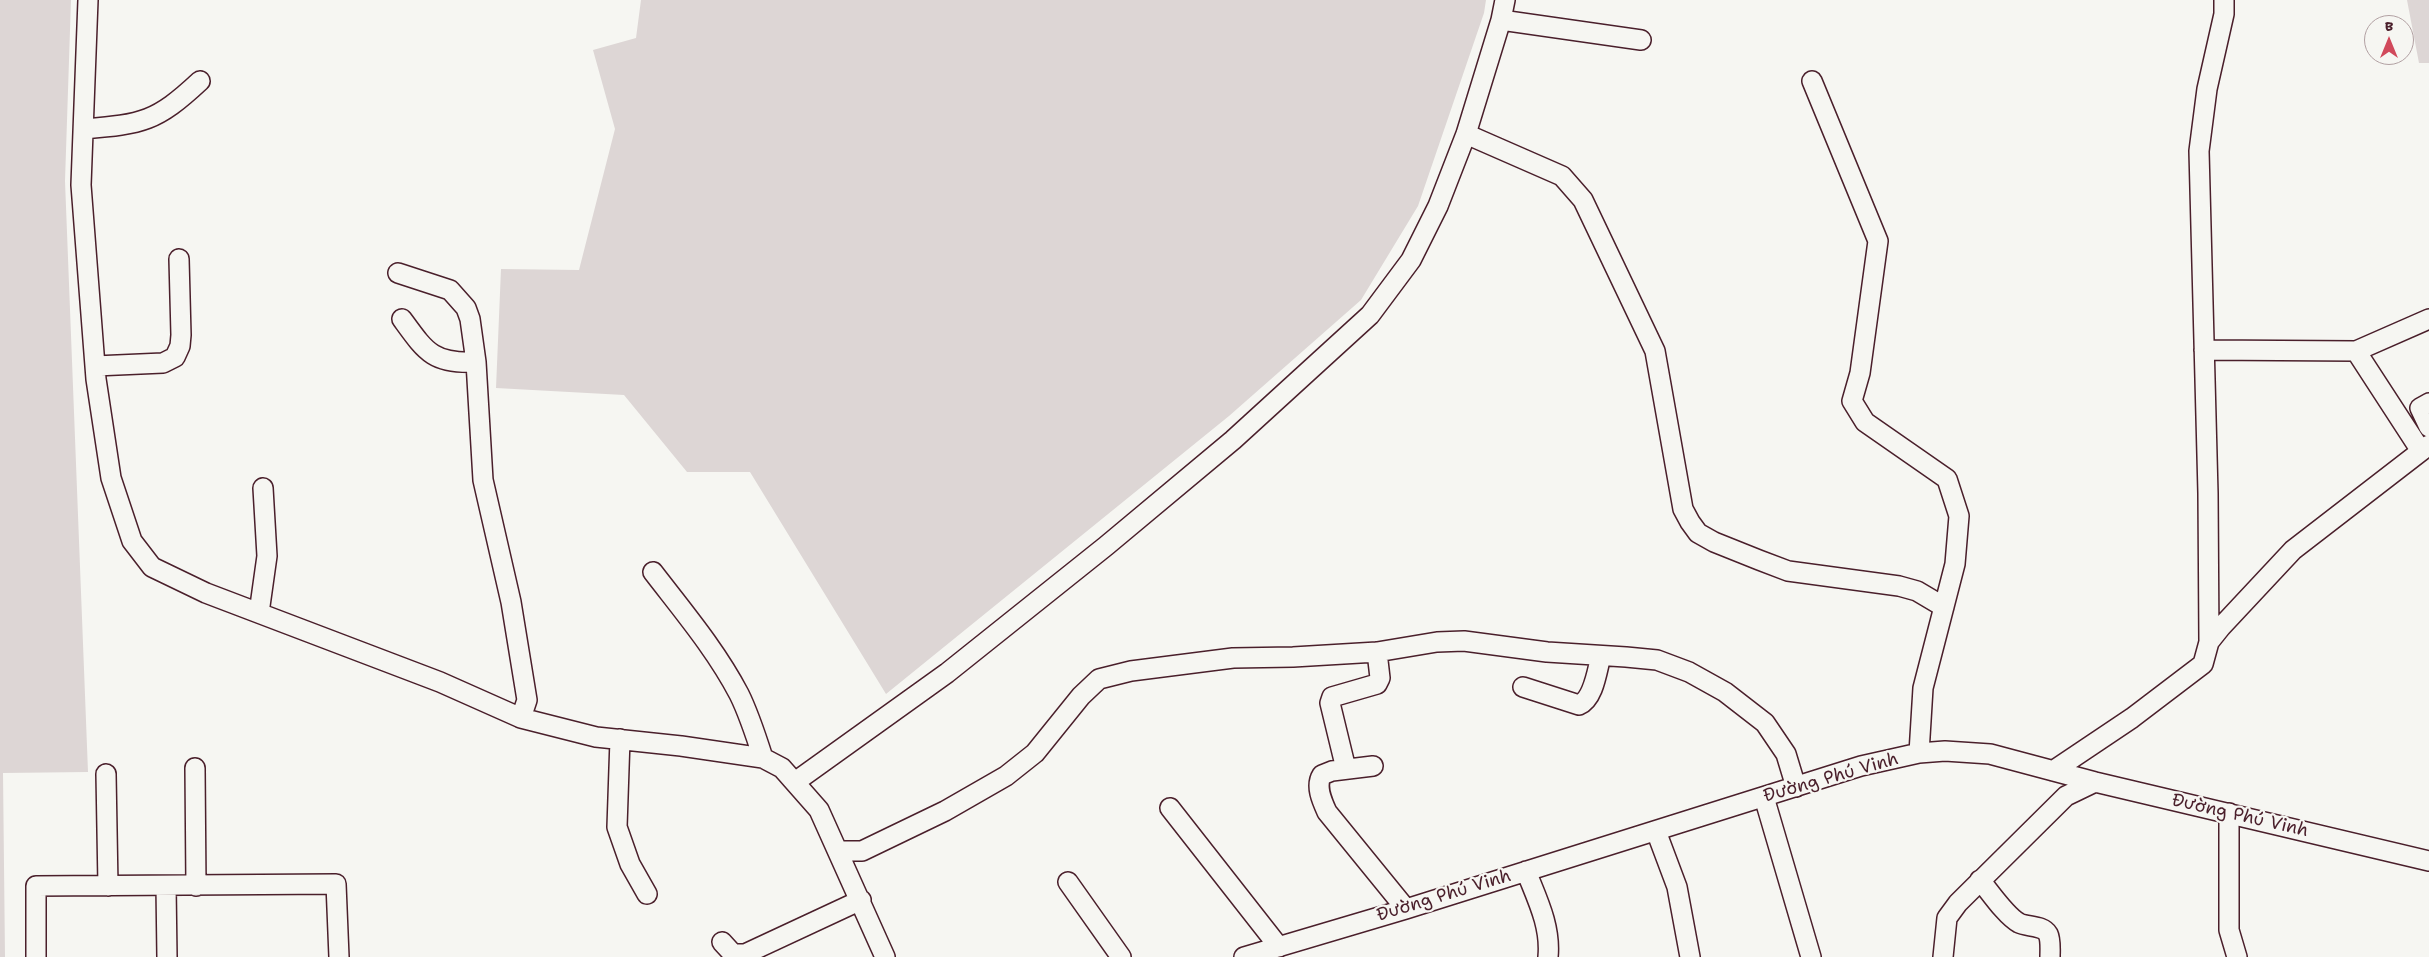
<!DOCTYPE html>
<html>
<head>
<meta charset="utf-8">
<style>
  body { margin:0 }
  #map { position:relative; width:2429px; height:957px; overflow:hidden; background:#f6f6f2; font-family:"Shantell Sans",sans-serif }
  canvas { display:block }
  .north { position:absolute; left:2364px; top:15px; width:50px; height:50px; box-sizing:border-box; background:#f6f6f2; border:1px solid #b1a0a2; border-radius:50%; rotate:0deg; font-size:14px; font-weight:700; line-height:20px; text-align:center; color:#4a1f2b }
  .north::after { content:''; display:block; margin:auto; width:18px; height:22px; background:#d1495b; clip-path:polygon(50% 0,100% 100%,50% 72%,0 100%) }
</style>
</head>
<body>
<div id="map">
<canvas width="2429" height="957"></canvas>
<div class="north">B</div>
</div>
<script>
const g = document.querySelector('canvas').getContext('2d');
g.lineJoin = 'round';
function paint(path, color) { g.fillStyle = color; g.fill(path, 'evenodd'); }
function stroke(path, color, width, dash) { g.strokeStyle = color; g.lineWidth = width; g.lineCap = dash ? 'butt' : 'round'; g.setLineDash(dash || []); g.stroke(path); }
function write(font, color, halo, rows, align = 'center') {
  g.font = font + ' "Shantell Sans",sans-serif'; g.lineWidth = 4.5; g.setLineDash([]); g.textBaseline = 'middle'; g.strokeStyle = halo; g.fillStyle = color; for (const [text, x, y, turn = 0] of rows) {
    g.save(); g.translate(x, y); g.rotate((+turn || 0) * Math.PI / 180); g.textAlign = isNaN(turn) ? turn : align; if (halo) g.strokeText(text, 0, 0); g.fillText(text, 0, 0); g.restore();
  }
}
paint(new Path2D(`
  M0,0h71l-6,181 23,591 -85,1 2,184h-5z
  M641,0h845l-2,13 -66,193 -57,94 -132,116 -343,278 -136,-222h-63l-63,-77 -128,-7 5,-119 78,1 36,-141 -22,-79 43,-12z
  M2407,0h22v63h-10z`), '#ddd6d5');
const street = new Path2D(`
  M88,0l-7,185 15,194 15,99 21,63 20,26 54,26 234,89 81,36 75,19 85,9 82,12 19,10 37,42 66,147
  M1501,20l140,20
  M1812,81l66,160 -18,132 -8,28 13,21 82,57 12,37 -4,48 -32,124 -4,65
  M84,129c59,-5 72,-7 116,-48
  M1466,134l96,42 21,24 72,151 28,158 7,13 8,11 16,9 45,18 29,11 111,15 18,5 27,16
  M398,273l52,17 16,18 4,11 6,43 7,118 28,122 16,98 -6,18
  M402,319c24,33 31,45 74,43
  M2204,350l152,1 73,-32
  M2356,351l65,100
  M95,366l68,-3 12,-6 5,-11 1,-11 -2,-76
  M2429,403l-9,5 9,19
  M653,572c30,39 63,78 86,122 10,20 17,42 24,64
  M259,613l8,-57 -4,-68
  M2209,642l12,-15 72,-77 136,-105
  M1523,687l56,18c15,-6 18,-35 22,-49
  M620,739l-3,88 13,37 17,30
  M1373,766l-41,5 -10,4c-7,11 0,26 5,37l79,97
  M195,768l1,118
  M1346,769l-16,-66 2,-6 45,-13 3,-6 -3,-26
  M2053,771l79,-53 71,-54 6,-22 -1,-149 -9,-342 8,-62 17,-75v-14
  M106,774l2,112
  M795,782l152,-109 159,-127 127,-106 137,-125 41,-55 27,-54 28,-72 35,-114 4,-20
  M1764,797l47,160
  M1170,808l109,139
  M2229,813v117l8,27
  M1656,831l21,56 13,70
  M839,851h23l83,-40 61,-35 29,-23 46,-57 18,-17 32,-8 102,-13 60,-1 84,-5 60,-10 27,-1 83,11 79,5 31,3 32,12 36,20 40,31 21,31 10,33
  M1526,871c11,28 25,55 22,86
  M1980,880c10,12 26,36 39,43 8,4 24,2 29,11 3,6 2,16 2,23
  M1068,882l53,75
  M166,886l1,71
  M722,942l11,12h12l116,-54
  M36,957v-71l300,-2 3,73
  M1244,957l162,-48 455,-143 58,-13 26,-2 45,3 105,28 334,79
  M1943,957l4,-39 11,-15 108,-107 29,-14`);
stroke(street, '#4a1f2b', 22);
stroke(street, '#f6f6f2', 19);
write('18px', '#4a1f2b', '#f6f6f2', [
  ["Đường Phú Vinh",1831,778,-16],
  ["Đường Phú Vinh",2240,816,13],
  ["Đường Phú Vinh",1444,896,-17]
]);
</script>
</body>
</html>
